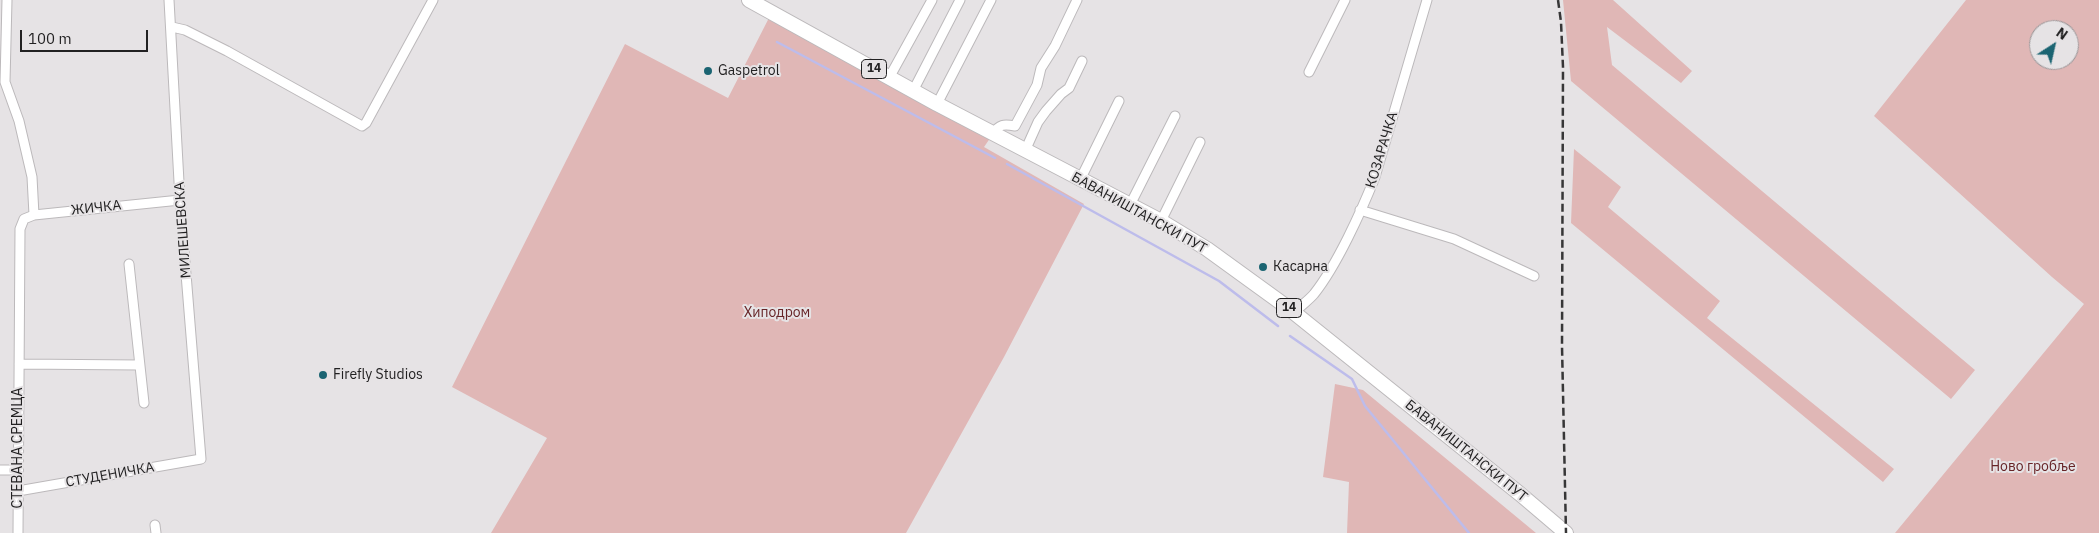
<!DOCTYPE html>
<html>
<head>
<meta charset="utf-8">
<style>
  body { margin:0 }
  #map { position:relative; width:2099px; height:533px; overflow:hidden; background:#e6e3e5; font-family:"IBM Plex Sans",sans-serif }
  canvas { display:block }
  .north { position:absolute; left:2029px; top:20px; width:50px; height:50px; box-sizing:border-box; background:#e6e3e5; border:1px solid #989597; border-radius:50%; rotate:35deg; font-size:14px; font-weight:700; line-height:20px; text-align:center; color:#222122 }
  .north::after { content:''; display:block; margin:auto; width:18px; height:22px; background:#1b6472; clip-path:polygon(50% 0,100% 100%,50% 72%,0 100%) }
  .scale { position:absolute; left:20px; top:30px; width:128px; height:22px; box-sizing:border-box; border:2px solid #222122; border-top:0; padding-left:6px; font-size:15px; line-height:18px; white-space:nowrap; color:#222122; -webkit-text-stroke:4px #e6e3e5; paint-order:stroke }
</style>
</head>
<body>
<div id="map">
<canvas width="2099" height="533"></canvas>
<div class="north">N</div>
<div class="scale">100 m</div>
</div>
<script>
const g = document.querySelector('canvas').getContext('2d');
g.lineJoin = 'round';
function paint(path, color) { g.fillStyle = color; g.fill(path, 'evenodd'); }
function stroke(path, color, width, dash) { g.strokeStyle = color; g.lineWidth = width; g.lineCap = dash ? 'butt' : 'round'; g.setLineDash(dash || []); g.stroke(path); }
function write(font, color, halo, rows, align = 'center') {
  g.font = font + ' "IBM Plex Sans",sans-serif'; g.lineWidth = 4; g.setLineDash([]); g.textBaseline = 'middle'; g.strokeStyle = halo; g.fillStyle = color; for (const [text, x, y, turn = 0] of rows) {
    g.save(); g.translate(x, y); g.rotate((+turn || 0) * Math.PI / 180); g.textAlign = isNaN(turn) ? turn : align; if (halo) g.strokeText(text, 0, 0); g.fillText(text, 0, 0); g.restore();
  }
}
paint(new Path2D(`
  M1563,0h50l79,71 -11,12 -74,-56 5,38 363,305 -24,29 -380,-318z
  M1966,0h133v533h-204l189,-229 -32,-27 -178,-161zM2039,30h30v30h-30z
  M772,12l221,122 -9,13 100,57 -80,153 -98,176h-415l56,-95 -95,-51 173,-343 103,54z
  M1574,149l47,38 -13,20 112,94 -13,17 187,151 -11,13 -312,-259z
  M1335,384l28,6 173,143h-189l2,-51 -26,-5z`), '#e0b7b6');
stroke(new Path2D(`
  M777,42l218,116
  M1007,164l212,117 59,45
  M1290,336l62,43 13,27 104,127`), '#bdbceb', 2.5);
const minor = new Path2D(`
  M7,0l-2,82 14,39 13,56 2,38
  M172,27l13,3 42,21 135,75 4,-3 67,-123
  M1309,72l36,-72
  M889,78l43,-78
  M913,91l47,-91
  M937,104l54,-104
  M993,134c6,-10 11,-10 22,-8l22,-41 4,-17 14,-22 22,-46
  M1025,151l13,-29 8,-11 15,-17 8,-6 13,-27
  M1080,180l39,-79
  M1130,205l45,-89
  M1360,210l94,29 80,37
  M1161,221l39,-79
  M129,264l15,139
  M1294,313c6,-7 14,-12 20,-19 23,-29 47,-82 61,-117l52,-177
  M19,364l120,1
  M0,470h18
  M18,491l183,-32 -21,-259 -11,-200
  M155,525l1,8
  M18,533l2,-304 4,-10 10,-4 146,-15`);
const primary = new Path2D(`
  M749,0l188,104 224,117 46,28 80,58 233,187 46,39`);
stroke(minor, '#bcb9bb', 11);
stroke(primary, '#bcb9bb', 16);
stroke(minor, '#fff', 9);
stroke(primary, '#fff', 14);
stroke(new Path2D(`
  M1558,0l3,22 2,45 -1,279 4,187`), '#373637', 2.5, [8, 4]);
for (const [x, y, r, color] of [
  [708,71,5,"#1b6472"],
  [1263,267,5,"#1b6472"],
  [323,375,5,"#1b6472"]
]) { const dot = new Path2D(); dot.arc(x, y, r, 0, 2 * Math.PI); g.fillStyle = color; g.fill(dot); stroke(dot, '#e6e3e5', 2); }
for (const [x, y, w] of [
  [874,69,25],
  [1289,308,25]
]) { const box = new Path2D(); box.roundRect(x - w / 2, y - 9.5, w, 19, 4); g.fillStyle = '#e6e3e5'; g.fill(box); stroke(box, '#222122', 1); }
write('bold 12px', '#222122', null, [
  ["14",874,69],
  ["14",1289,308]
]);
write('14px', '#222122', '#e6e3e5', [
  ["Gaspetrol",718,71],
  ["Касарна",1273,267],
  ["Firefly Studios",333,375]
], 'left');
write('14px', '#222122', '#e6e3e5', [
  ["КОЗАРАЧКА",1382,150,-73],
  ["ЖИЧКА",96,208,-6],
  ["БАВАНИШТАНСКИ ПУТ",1139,213,29],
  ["МИЛЕШЕВСКА",183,230,-94],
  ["СТЕВАНА СРЕМЦА",18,448,-90],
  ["БАВАНИШТАНСКИ ПУТ",1466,451,39],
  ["СТУДЕНИЧКА",110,475,-10]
]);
write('14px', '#672427', '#e6e3e5', [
  ["Хиподром",777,313],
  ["Ново гробље",2033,467]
]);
</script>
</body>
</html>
